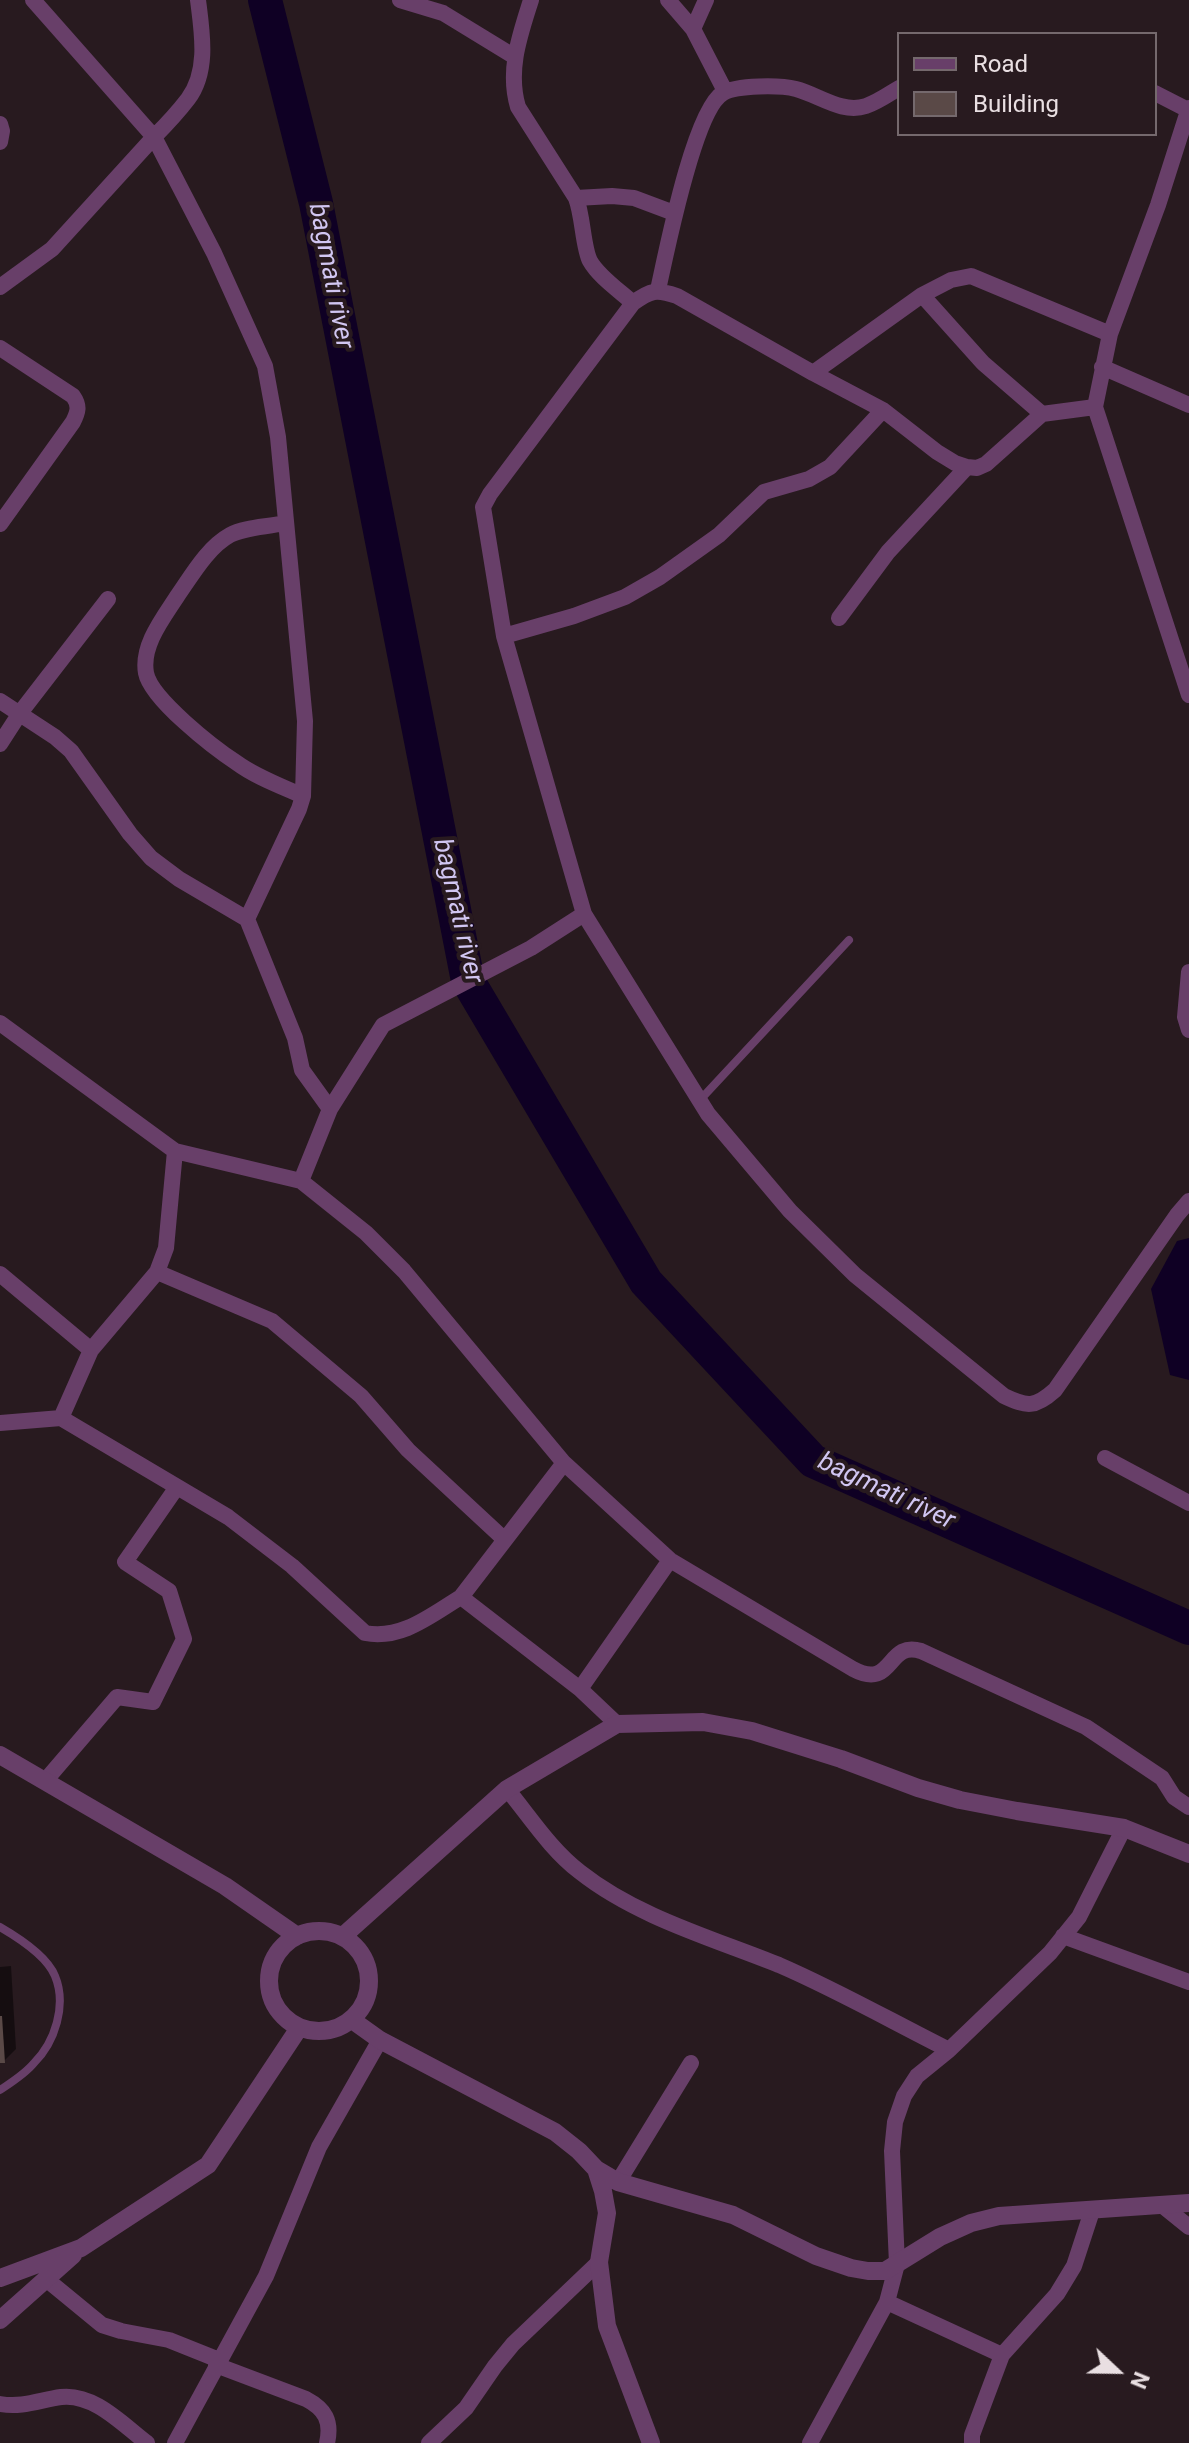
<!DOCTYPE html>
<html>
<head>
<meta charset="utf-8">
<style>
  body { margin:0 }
  #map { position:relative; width:1189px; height:2443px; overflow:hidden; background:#281a1f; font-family:Roboto,sans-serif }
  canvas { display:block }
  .legend { position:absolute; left:897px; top:32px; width:260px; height:104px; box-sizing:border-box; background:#281a1f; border:2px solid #75696d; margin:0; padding:10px 14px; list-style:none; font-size:24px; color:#e9dfe2 }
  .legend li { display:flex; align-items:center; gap:16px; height:40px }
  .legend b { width:40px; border:2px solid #75696d }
  .north { position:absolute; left:1077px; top:2331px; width:80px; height:80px; -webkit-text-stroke:6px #281a1f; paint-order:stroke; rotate:112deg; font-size:22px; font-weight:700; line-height:32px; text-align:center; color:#e9dfe2 }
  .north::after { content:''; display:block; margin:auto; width:28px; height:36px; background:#e9dfe2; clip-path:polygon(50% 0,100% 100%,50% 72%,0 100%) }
</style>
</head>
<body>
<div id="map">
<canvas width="1189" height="2443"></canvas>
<ul class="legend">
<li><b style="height:10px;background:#683f69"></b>Road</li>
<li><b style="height:22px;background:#5a4947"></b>Building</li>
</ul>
<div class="north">N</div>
</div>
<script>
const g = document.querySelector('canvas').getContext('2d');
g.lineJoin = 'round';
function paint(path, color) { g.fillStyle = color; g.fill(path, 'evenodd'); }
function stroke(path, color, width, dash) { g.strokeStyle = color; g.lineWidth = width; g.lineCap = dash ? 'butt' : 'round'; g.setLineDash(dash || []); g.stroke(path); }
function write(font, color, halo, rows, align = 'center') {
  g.font = font + ' Roboto,sans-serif'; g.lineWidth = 8; g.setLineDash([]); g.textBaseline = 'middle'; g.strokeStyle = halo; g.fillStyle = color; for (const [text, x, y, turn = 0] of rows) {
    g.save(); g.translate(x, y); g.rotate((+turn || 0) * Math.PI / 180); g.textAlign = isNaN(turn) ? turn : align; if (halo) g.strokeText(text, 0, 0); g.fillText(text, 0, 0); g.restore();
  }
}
paint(new Path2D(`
  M1189,1238v142l-19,-5 -19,-86 26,-48z`), '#0f0024');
paint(new Path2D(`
  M11,1966l5,83 -12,12h-4v-94z`), '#0007');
stroke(new Path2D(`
  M265,0l51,203 152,778 178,301 167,179 376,167`), '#0f0024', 34);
paint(new Path2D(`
  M0,2016h2l3,47h-5z`), '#5a4947');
stroke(new Path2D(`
  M700,1100l149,-160
  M0,1927c19,11 47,29 55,49 12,29 0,66 -21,87 -9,11 -22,19 -34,27`), '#683f69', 8);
stroke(new Path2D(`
  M198,0c4,32 11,71 -10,99 -10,13 -22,26 -34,38l60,116 51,113 13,71 27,284 -2,75 -4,13 -52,110
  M400,0l43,13 72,44
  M531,0c-11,35 -24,70 -13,107l58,91c7,18 7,50 14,63 9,16 30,30 43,42
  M668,0l25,29 32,62
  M693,29l13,-29
  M1155,93l33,17
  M1189,108l-31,97 -48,129 -15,73 94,288
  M0,124l2,7 -2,11
  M576,198l36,-2 22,2 40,15
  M0,287l52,-38 102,-112 -121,-137
  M658,290c8,-36 36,-180 65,-197 14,-8 57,-8 73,-4 23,6 46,25 70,17 12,-4 23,-12 33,-18
  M922,295l29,-15 20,-4 139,58
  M0,348l73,48c7,10 5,16 0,26l-73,102
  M1102,367l87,38
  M813,373l109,-78 61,68 59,51
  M284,523c-16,4 -39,4 -54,12 -22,12 -38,40 -52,60 -14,22 -37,50 -32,78 5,26 68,75 91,90 19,14 44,23 66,33
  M839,618l49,-66 79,-85
  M504,636l70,-20 51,-19 35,-20 59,-42 45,-43 45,-13 21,-12 53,-57
  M0,701l55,36 16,14 59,83 21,24 28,21 68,40 48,119 7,32 28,39
  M0,744l20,-31 88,-114
  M584,914l-80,-278 -21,-129 7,-13 143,-191c18,-13 23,-14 44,-7l136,77 70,37 54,42 18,11 12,4 10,1 9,-4 56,-50 53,-7
  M1189,972l-4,45 4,13
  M0,1023l175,128 126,30 65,52 38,38 160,192 -103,134
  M301,1181l29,-72 53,-84 148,-77 53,-34 124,200 82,97 65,64 149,121c23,11 31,12 51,-6l122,-175 12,-14
  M157,1272l115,49 89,75 47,54 97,90
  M0,1274l91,76
  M61,1418l30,-68 66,-78 9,-24 9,-97
  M0,1423l61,-5 167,99 64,49 73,67c37,7 66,-18 96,-36l119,92 37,35
  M1105,1458l84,45
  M564,1463l106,97 183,109c41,22 33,-29 68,-18l165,76 76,51 12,19 15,10
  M580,1689l90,-129
  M45,1781l72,-84 36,5 31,-63 -15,-48 -44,-29 52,-75
  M507,1789c23,28 44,61 73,83 57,45 132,66 199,93 58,25 114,57 170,85l-32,26 -13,20 -9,26 -3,29 5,113 -10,38 -77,141
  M1063,1936l126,46
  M949,2050l101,-97 29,-36 45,-89
  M618,2182l73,-119
  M1163,2206l26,21
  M46,2279l56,46 19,6 48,9 50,20
  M887,2302l115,53
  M216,2365l90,34c19,10 26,22 21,44
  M0,2404c22,4 40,-4 61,-7 33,-4 62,28 86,46
  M175,2443l91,-167 53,-129 61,-107
  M429,2443l37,-35 29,-42 18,-22 86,-82
  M972,2443v-8l30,-80 55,-61 17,-28 18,-55`), '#683f69', 16);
stroke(new Path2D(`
  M0,1755l225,131 72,50
  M269 1981a50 50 0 1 1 100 0a50 50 0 1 1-100 0Z
  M343,1936l164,-147 110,-65 86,-2 49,9 89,28 77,29 42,12 57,11 107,17 65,26
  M352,2020l28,20 175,92 24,19 17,18 7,22 4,22 -8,49 8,64 44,117
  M596,2169l22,13 115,33 83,41 35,12 17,3h17l55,-34 31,-14 28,-7 190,-13
  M0,2278l81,-30 127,-83 91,-137
  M0,2320l73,-65`), '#683f69', 18);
write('italic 26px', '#d1c6f2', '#281a1f', [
  ["bagmati river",330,276,79],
  ["bagmati river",457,911,77],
  ["bagmati river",886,1492,25]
]);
</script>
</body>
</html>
